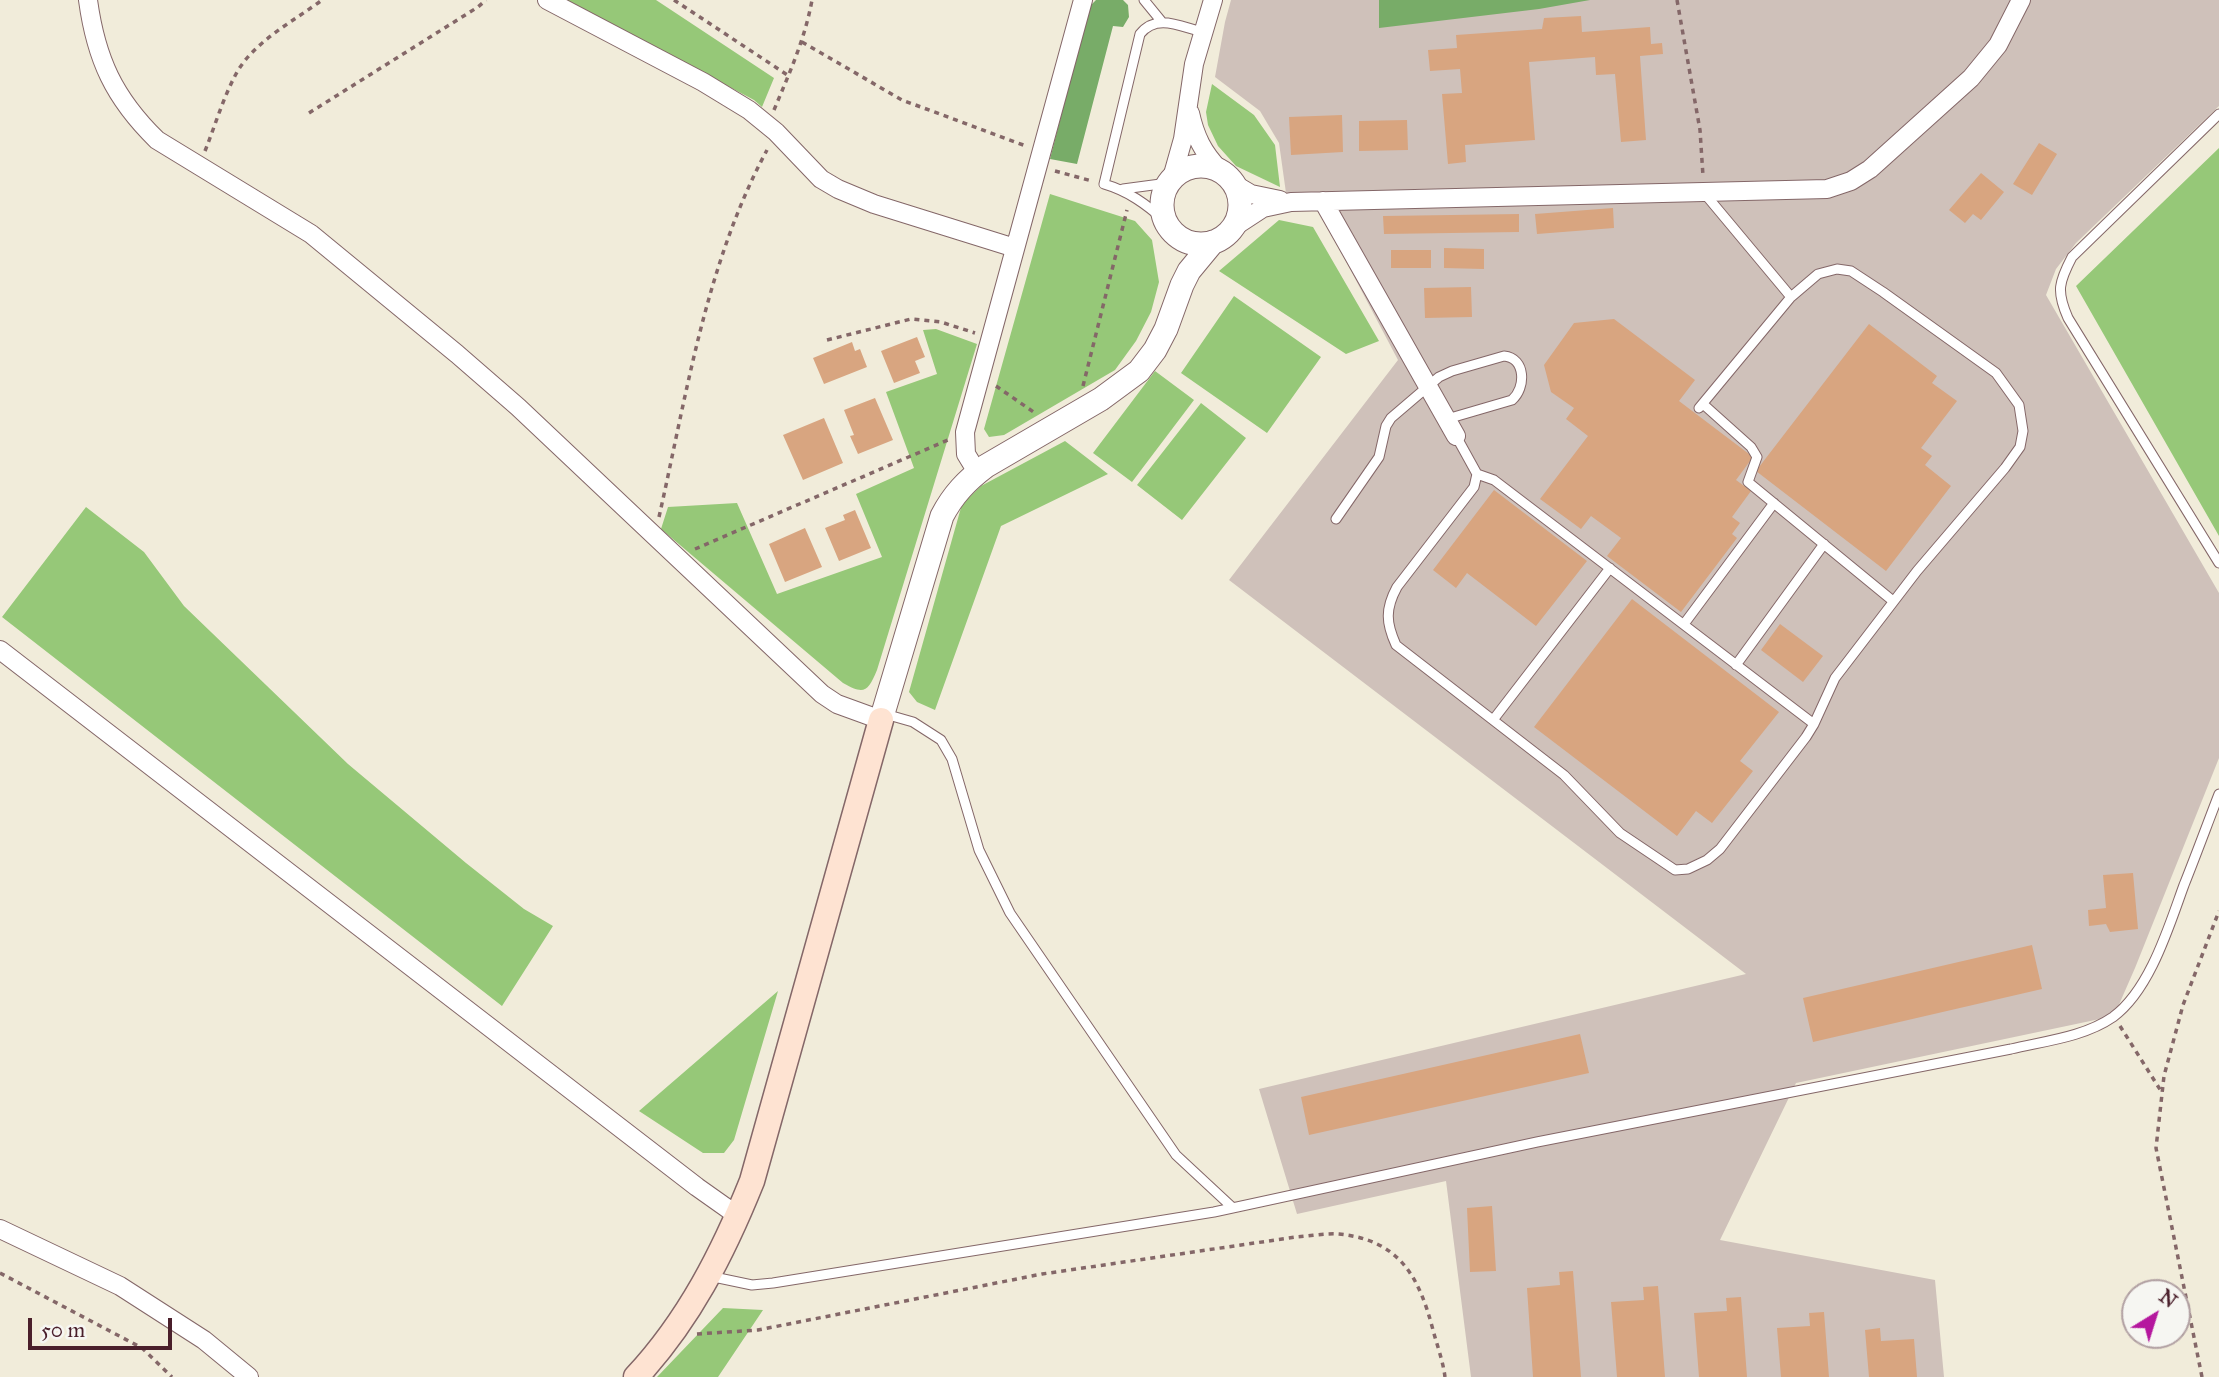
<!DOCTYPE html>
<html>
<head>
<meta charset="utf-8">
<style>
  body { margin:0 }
  #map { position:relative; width:2219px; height:1377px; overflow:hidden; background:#f1ecda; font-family:"IM FELL Great Primer",serif }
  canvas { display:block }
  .north { position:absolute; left:2121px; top:1279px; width:70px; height:70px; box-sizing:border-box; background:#f6f6f2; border:2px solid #b1a0a2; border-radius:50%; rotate:38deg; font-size:19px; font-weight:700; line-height:28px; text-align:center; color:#4a1f2b }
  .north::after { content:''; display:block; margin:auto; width:24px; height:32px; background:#b5179e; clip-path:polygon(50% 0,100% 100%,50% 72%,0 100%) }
  .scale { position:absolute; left:28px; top:1318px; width:144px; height:32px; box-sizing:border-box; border:4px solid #4a1f2b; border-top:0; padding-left:9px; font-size:21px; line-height:24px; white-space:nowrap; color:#4a1f2b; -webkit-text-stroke:5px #f6f6f2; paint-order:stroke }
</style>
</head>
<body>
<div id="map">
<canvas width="2219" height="1377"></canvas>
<div class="north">N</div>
<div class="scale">50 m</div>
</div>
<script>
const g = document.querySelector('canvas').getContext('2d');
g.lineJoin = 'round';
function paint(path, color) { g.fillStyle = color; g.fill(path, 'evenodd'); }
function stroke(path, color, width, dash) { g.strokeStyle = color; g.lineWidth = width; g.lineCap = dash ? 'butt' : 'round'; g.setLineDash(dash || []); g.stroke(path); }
paint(new Path2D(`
  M1231,0h988v106l-143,137 -20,26 -10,26 173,298v165l-84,210 -21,48 -318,67 -76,157 215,40 9,97h-473l-25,-196 -149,33 -38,-125 487,-115 -517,-394 169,-220 -87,-165 -25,-2 -7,-50 -19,-32 -45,-34 10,-55z`), '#cfc1ba');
paint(new Path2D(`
  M566,0h90l118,78 -12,29 -8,-7z
  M1212,84l42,31 21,30 5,42 -44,-21 -18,-20 -10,-21 -2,-13z
  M2219,148v388l-143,-250z
  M1050,194l85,27 17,19 7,42 -8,30 -15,29 -21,29 -111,65 -15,2 -5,-8z
  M1279,220l34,7 66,114 -33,13 -127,-83z
  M1234,296l87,61 -54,76 -86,-60z
  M936,329l41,15 -100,326c-9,22 -13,25 -34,13l-182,-154 7,-22 69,-4 40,91 105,-37 -26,-63 58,-26 -28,-76 51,-18 -14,-44z
  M1155,371l39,29 -62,82 -39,-29z
  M1201,403l45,35 -64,82 -45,-35z
  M1065,441l43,33 -107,52 -66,184 -18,-8 -8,-10 53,-188 19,-18z
  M86,507l58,45 40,54 164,158 118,99 58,46 29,17 -51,80 -500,-389z
  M778,991l-44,149 -10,13h-21l-64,-42z
  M723,1308l40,2 -45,67h-61z`), '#96c878');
paint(new Path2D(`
  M1096,0h27l5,5 1,12 -6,10 -10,-1 -36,138 -27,-5 39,-152z
  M1379,0h211l-51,9 -160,19z`), '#78ac68');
paint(new Path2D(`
  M1581,16l1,16 68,-5 1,17 11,-1 1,11 -23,2 6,84 -25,2 -6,-68 -19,1 -1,-18 -66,5 6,78 -70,5 1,17 -18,2 -6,-70 20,-1 -2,-24 -30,2 -2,-21 29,-2 -1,-13 86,-6 2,-11z
  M1342,115l1,37 -52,3 -2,-38z
  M1407,120l1,30 -49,1v-30z
  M2039,143l18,11 -25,41 -19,-11z
  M1981,173l23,19 -23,28 -8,-6 -8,9 -16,-13z
  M1613,208l1,20 -77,6 -2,-20z
  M1519,214v18l-135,2 -1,-18z
  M1444,248l40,1v20l-40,-1z
  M1391,250h40v18h-40z
  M1471,287l1,30 -47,1 -1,-30z
  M1614,319l81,61 -16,21 74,56 -17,23 15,11 -19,26 8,6 -8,11 5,4 -56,74 -74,-56 14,-18 -30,-22 -10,13 -41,-30 48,-63 -22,-17 8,-11 -23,-16 -7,-27 30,-42z
  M1869,324l68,52 -5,7 25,18 -36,47 11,8 -7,9 26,21 -65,85 -130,-100z
  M917,337l8,20 -10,4 5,12 -26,10 -13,-32z
  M852,342l3,9 5,-2 7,18 -43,17 -11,-26z
  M875,398l18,42 -35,14 -8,-18 4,-1 -10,-25z
  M824,418l19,45 -40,17 -20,-45z
  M1494,490l93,71 -51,65 -69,-53 -11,15 -23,-18z
  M855,510l16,38 -32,13 -14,-33 20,-8 -2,-5z
  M805,528l17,39 -37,15 -16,-38z
  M1632,599l147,113 -39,49 13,10 -41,52 -16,-12 -19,25 -143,-109z
  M1780,624l43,32 -20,26 -42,-32z
  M2133,873l5,56 -28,3 -4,-8 -17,2 -1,-16 18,-2 -3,-33z
  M2032,945l10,44 -229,53 -10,-44z
  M1580,1034l9,39 -280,62 -8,-38z
  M1492,1206l4,65 -26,1 -3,-64z
  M1573,1271l8,106h-48l-6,-89 33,-3 -1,-13z
  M1658,1286l7,91h-48l-6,-75 33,-2 -1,-13z
  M1741,1297l6,80h-48l-5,-64 33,-2 -1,-13z
  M1824,1312l5,65h-48l-4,-49 33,-2 -1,-13z
  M1880,1328l1,13 33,-2 3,38h-48l-4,-47z`), '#d8a580');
const service = new Path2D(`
  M1144,0l18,22
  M2219,114l-147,143c-13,25 -16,34 -4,61l151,245
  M1123,189l45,-6
  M1705,194l86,103
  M1165,221c-19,-17 -37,-30 -61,-37l36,-150c17,-21 41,-7 63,-2
  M1703,404l48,43 6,10 -9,25 145,119
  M1456,436l21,38 -3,13 -77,100c-12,22 -11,36 -1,58l168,130 56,58 55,37 13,-1 19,-9 13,-11 86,-112 8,-13 21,-46 82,-107 88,-103 15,-21 3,-16 -4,-26 -23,-32 -113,-81 -32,-21 -14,-2 -19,5 -27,23 -92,111
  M1477,474l17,6 320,244
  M1336,519l43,-62 7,-31 5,-8 48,-41 13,-6 52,-15c22,2 22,32 8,44l-65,19
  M1684,624l90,-121
  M1736,665l88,-121
  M885,714l28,8 28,18 11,19 27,91 31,63 166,242 57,53
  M1493,720l117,-152
  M709,1276l43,9 21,-2 441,-71 323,-70 474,-93c34,-8 73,-12 102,-32 37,-27 56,-91 71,-132 12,-30 23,-60 35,-91`);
const minor = new Path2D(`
  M88,0c8,59 26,98 69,140l154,94 146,120 61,53 304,287 15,10 44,16
  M547,0l156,82 46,28 27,22 45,47 17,10 36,15 141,44
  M1190,113c5,23 13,40 30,57
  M1172,178l11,-39 11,-75 19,-64
  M1234,184l17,10 29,6
  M1323,201l133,235
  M1234,227l29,-19 28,-6 536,-13 24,-8 19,-12 101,-91 27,-33 23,-45
  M977,472l-11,-18 -1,-22 118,-432
  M0,650l697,537 41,29
  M0,1229l120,57 84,54 45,37`);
const tertiary = new Path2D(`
  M1162 205a39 39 0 1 1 78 0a39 39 0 1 1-78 0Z
  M881,720l61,-204c11,-21 24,-35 44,-50l115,-67 38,-28 16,-21 11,-21 16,-44 7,-14 24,-29`);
const secondary = new Path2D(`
  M636,1377c53,-57 87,-124 116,-196l129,-461`);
stroke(service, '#846768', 11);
stroke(minor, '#846768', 20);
stroke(tertiary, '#846768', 25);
stroke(secondary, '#846768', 27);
stroke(new Path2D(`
  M674,0l115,76
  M1677,0l23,130 3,46
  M802,42l100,58 124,46
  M774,110c15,-36 31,-71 38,-110
  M309,113l169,-106 8,-7
  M205,151c10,-25 18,-53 31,-77 17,-32 58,-53 86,-74
  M1055,171l37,10
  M827,340l84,-21 30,3 34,11
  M996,386l39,27
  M1083,386l44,-176
  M659,517c28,-124 47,-254 108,-367
  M695,549l253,-109
  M2120,1026l41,65
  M0,1273l142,75 30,29
  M697,1334l61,-4 284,-56 254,-37c14,-1 30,-4 43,-3 60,6 80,42 94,96 4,15 10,31 12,47
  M2202,1377l-46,-229 8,-72 19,-71 36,-94`), '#846768', 3.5, [5, 5]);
stroke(service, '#fff', 9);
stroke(minor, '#fff', 18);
stroke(tertiary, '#fff', 23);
stroke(secondary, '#fee3d2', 24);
</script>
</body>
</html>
